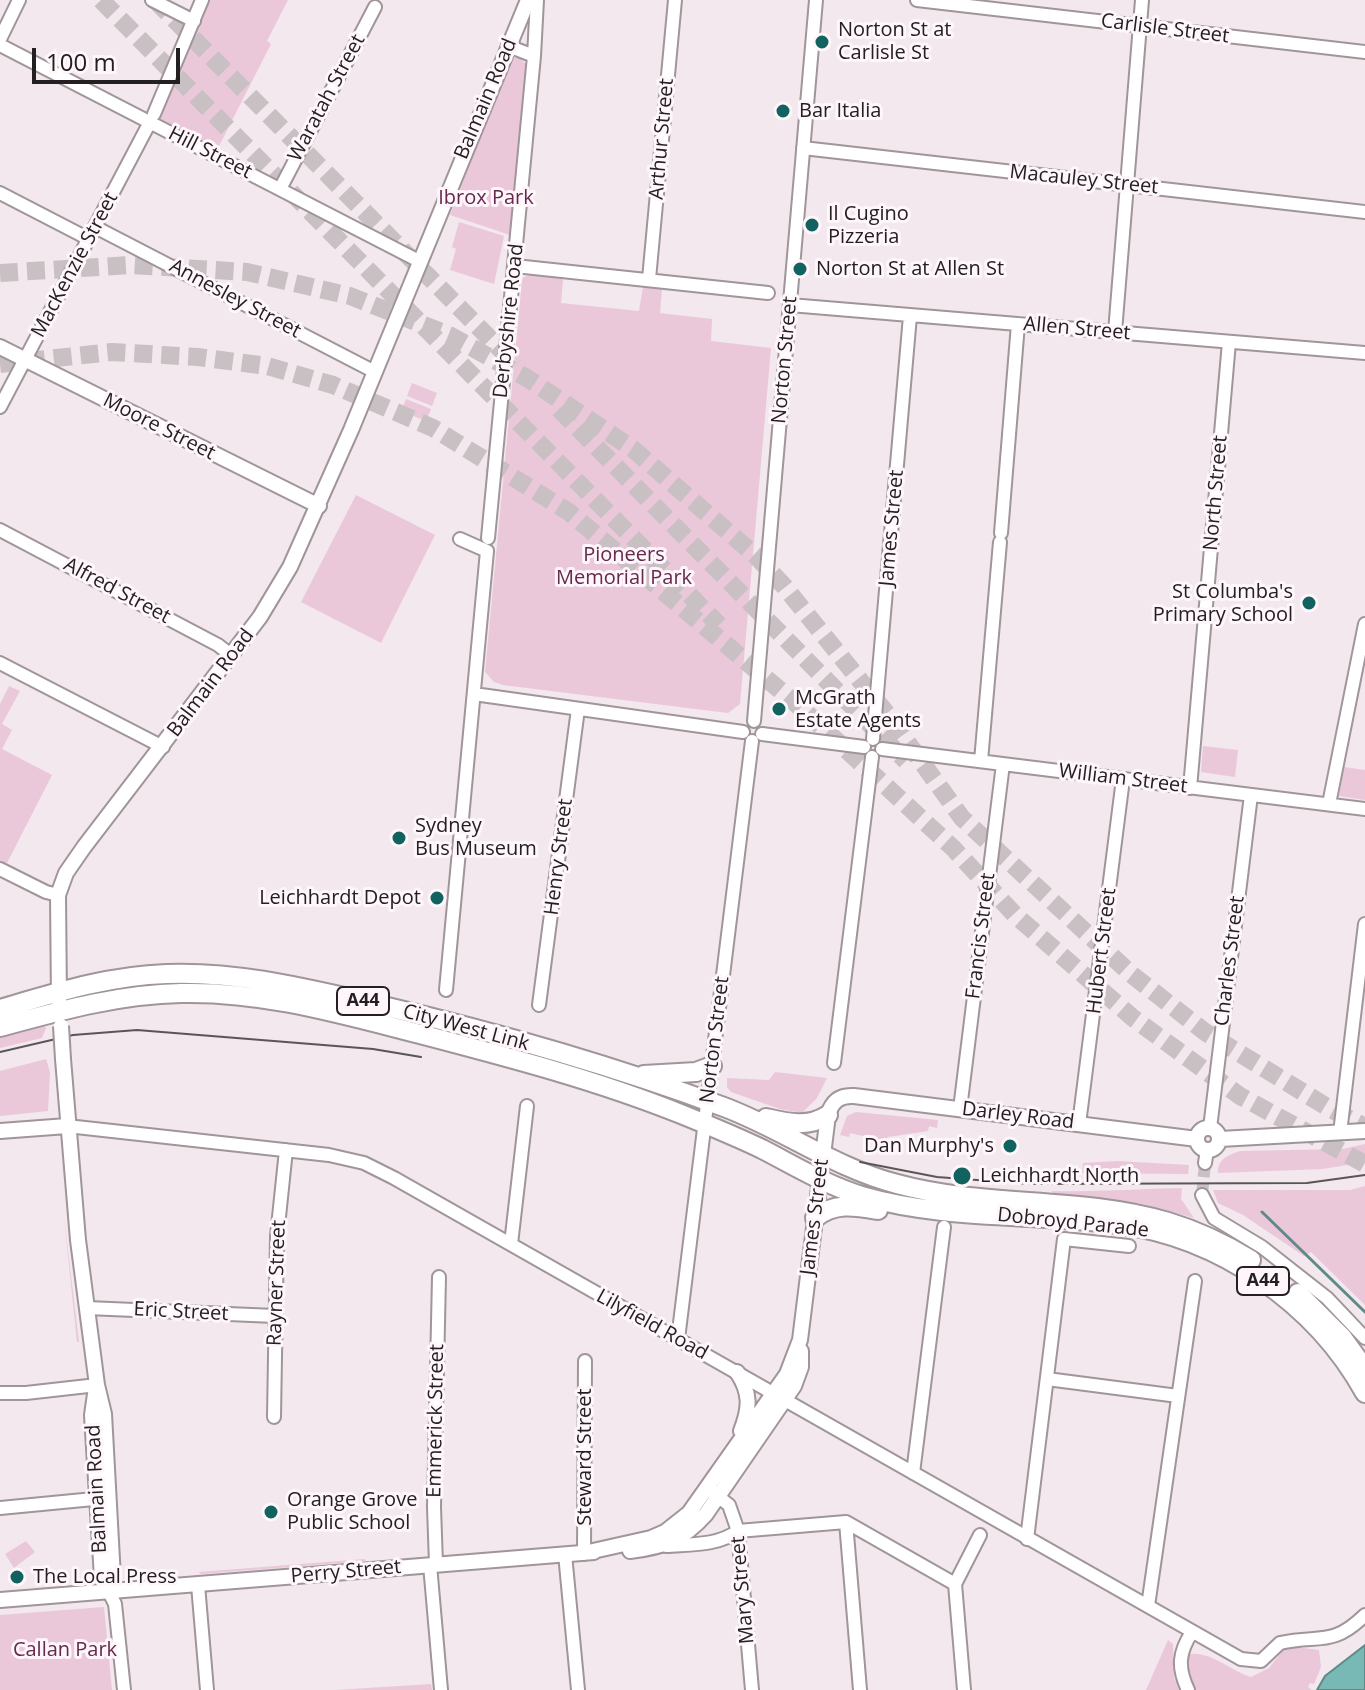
<!DOCTYPE html>
<html>
<head>
<meta charset="utf-8">
<style>
  body { margin:0 }
  #map { position:relative; width:1365px; height:1690px; overflow:hidden; background:#f2e8ed; font-family:"Open Sans",sans-serif }
  canvas { display:block }
  .scale { position:absolute; left:32px; top:48px; width:148px; height:36px; box-sizing:border-box; border:4px solid #242022; border-top:0; padding-left:10px; font-size:24px; line-height:28px; white-space:nowrap; color:#242022; -webkit-text-stroke:6px #fef6fa; paint-order:stroke }
</style>
</head>
<body>
<div id="map">
<canvas width="1365" height="1690"></canvas>
<div class="scale">100 m</div>
</div>
<script>
const g = document.querySelector('canvas').getContext('2d');
g.lineJoin = 'round';
function paint(path, color) { g.fillStyle = color; g.fill(path, 'evenodd'); }
function stroke(path, color, width, dash) { g.strokeStyle = color; g.lineWidth = width; g.lineCap = dash ? 'butt' : 'round'; g.setLineDash(dash || []); g.stroke(path); }
function write(font, color, halo, rows, align = 'center') {
  g.font = font + ' "Open Sans",sans-serif'; g.lineWidth = 6; g.setLineDash([]); g.textBaseline = 'middle'; g.strokeStyle = halo; g.fillStyle = color; for (const [text, x, y, turn = 0] of rows) {
    g.save(); g.translate(x, y); g.rotate((+turn || 0) * Math.PI / 180); g.textAlign = isNaN(turn) ? turn : align; if (halo) g.strokeText(text, 0, 0); g.fillText(text, 0, 0); g.restore();
  }
}
paint(new Path2D(`
  M209,0h79l-21,41 4,3 -53,104 -58,-29z
  M519,57l7,7 -16,171 -60,-20 59,-150 3,-6z
  M459,222l45,14 -10,48 -44,-14 6,-21 -4,-2z
  M530,275l33,4 -2,24 78,8 4,-24 19,2 -2,24 52,6 -1,22 60,7 -31,356 -12,9 -225,-28 -9,-3 -9,-10 37,-392 2,-3z
  M412,383l25,10 -5,13 -25,-10z
  M406,399l25,10 -5,12 -25,-10z
  M356,495l79,40 -54,108 -80,-41z
  M9,686l11,5 -18,33 10,6 -10,19 50,26 -46,90 -6,-3v-158z
  M1203,746l35,4 -3,27 -34,-5z
  M1344,767l21,3v30l-26,-4z
  M41,1023l5,5 -4,10 -42,10v-13z
  M46,1059l4,13 -2,39 -48,5v-45z
  M775,1072l52,6 -10,20 -15,15 -22,-4 -49,-17 -4,-5v-9l42,2z
  M856,1112l82,8 -1,8 -8,-2 -1,5 -40,6 -4,4 -34,-8 -1,4 -9,-2 7,-19z
  M1365,1144v18l-42,7 -105,4c-1,-14 11,-18 22,-22l103,-2z
  M1117,1161l72,4 -1,9 -106,-1 1,-10z
  M1365,1186v119l-54,-53 -7,4 -61,-41 -25,-12 -5,-13h137z
  M1182,1188l-1,11 13,19 -51,-14 -90,-9 -1,-4c44,1 86,-2 130,-3z
  M64,1218l15,124h-2z
  M26,1541l9,11 -21,16 -9,-14z
  M365,1559v2l-164,13 -2,-2z
  M104,1607l8,83h-112v-75z
  M1168,1640l5,4 1,33 5,13h-33z
  M1296,1647l23,3 2,17 -7,17 -4,-1 -2,4 4,3h-118l-5,-11 -4,-19 4,-6c22,-3 42,17 62,23l18,-9 16,-20z
  M431,1684l1,6h-97z`), '#ebc7da');
const water = new Path2D(`
  M1365,1645v45h-48l8,-14z`);
paint(water, '#78b8b5');
stroke(water, '#5f8a89', 2);
stroke(new Path2D(`
  M1262,1212l103,100`), '#5f8a89', 3);
stroke(new Path2D(`
  M1202,1195l3,-32`), '#c9c0c4', 12, [12, 6]);
stroke(new Path2D(`
  M101,0l618,625
  M155,0l361,365
  M0,273l131,-8 116,7 103,24 99,39 78,43 106,71 124,108 27,29 103,128 75,104 169,156 74,58 122,75 38,20
  M0,364l112,-12 86,5 69,9 66,19 100,43 136,84 231,195 153,141 62,67 118,103 107,78 125,68
  M559,409l347,352`), '#c9c0c4', 18, [18, 9]);
const minor = new Path2D(`
  M152,0l42,21
  M917,0l448,52
  M0,39l19,-39
  M0,45l419,216
  M534,56l3,-56
  M154,114l48,-114
  M803,148l562,64
  M280,189l95,-182
  M0,193l89,46
  M95,227l280,145
  M515,266l253,27
  M649,279l26,-279
  M790,305l575,48
  M1115,332l27,-332
  M0,407l150,-285
  M0,530l218,115 14,11
  M1001,533l17,-209
  M488,538l46,-482 -26,-10
  M0,663l163,84
  M474,694l269,38
  M754,721l62,-721
  M762,734l102,13
  M873,739l37,-423
  M882,749l483,60
  M981,761l19,-219
  M1190,788l39,-446
  M1329,804l36,-180
  M0,869l46,23 12,3
  M446,990l41,-439 -27,-12
  M539,1005l39,-296
  M834,1063l38,-306
  M960,1109l43,-345
  M1079,1124l44,-345
  M67,1126l262,29 35,8 30,15 847,481 20,2 19,-18c39,-9 51,5 85,-28
  M1210,1128l41,-333
  M1340,1133l25,-209
  M1205,1163l2,-13
  M1202,1195l12,23 48,29 65,51 38,40
  M511,1244l16,-138
  M87,1308l188,8
  M678,1339l74,-598
  M1047,1379l131,17
  M0,1393h26l71,-8
  M274,1417l3,-181 9,-86
  M913,1473l31,-246
  M712,1492l17,13 9,26 14,159
  M0,1508l104,-10
  M846,1522l14,168
  M1027,1539l37,-300 65,7
  M666,1546c25,-2 51,0 72,-15l108,-9 109,62
  M584,1553l1,-192
  M565,1554l13,136
  M436,1564l-2,-57 5,-230
  M430,1565l11,125
  M198,1585l9,105
  M109,1592l6,12 9,86
  M1148,1606l47,-325
  M964,1690l-9,-106 25,-49
  M1188,1690c-11,-23 -9,-38 4,-58`);
const major = new Path2D(`
  M0,347l319,159
  M59,1002l-1,-107 8,-22 18,-26 176,-230 30,-50 61,-137 177,-430
  M63,1059l15,181 19,145 7,29 9,164 -4,14
  M1197 1139a11 11 0 1 1 22 0a11 11 0 1 1-22 0Z
  M0,1131l67,-5
  M1220,1139l145,-8
  M737,1372c14,21 13,36 4,59
  M95,1394l-3,21 10,163 7,14
  M630,1551c34,-4 53,-11 76,-37l88,-128 7,-19v-16
  M584,1553l67,-15 14,-6 24,-19 98,-139 13,-34 28,-225c4,-14 12,-20 26,-19l343,43
  M0,1600l594,-48`);
const highway = new Path2D(`
  M0,1009c55,-16 108,-33 166,-35 72,-3 142,15 213,31 116,27 232,60 345,102 59,22 111,61 173,77 88,24 183,12 271,38 30,9 57,22 83,38
  M0,1027c59,-16 119,-33 181,-34 82,-2 160,21 239,41 88,23 176,46 261,80 27,11 54,22 81,35 33,17 64,36 100,47 83,24 171,17 256,28 102,13 198,80 247,169
  M644,1075l52,-3 16,-6
  M766,1118c22,5 42,10 62,-3
  M815,1218c19,-16 40,-12 63,-8
  M1298,1293l44,44 23,32`);
stroke(minor, '#9f959a', 16);
stroke(major, '#9f959a', 18);
stroke(highway, '#9f959a', 22);
stroke(minor, '#fff', 12);
stroke(major, '#fff', 14);
stroke(highway, '#fff', 18);
stroke(new Path2D(`
  M0,1052l73,-17 64,-5 236,19 48,8
  M860,1162l77,15 93,7 277,-1 58,-8`), '#5a5557', 2);
const majorBridge = new Path2D(`
  M61,1026l2,33`);
stroke(majorBridge, '#9f959a', 18, []);
stroke(majorBridge, '#fff', 14);
for (const [x, y, r, color] of [
  [822,42,8,"#126260"],
  [783,111,8,"#126260"],
  [812,225,8,"#126260"],
  [800,269,8,"#126260"],
  [1309,603,8,"#126260"],
  [779,709,8,"#126260"],
  [399,838,8,"#126260"],
  [437,898,8,"#126260"],
  [1010,1146,8,"#126260"],
  [962,1176,10,"#126260"],
  [271,1512,8,"#126260"],
  [17,1577,8,"#126260"]
]) { const dot = new Path2D(); dot.arc(x, y, r, 0, 2 * Math.PI); g.fillStyle = color; g.fill(dot); stroke(dot, '#fef6fa', 3); }
for (const [x, y, w] of [
  [363,1001,52],
  [1263,1281,52]
]) { const box = new Path2D(); box.roundRect(x - w / 2, y - 14, w, 28, 6); g.fillStyle = '#fef6fa'; g.fill(box); stroke(box, '#242022', 2); }
write('bold 18px', '#242022', null, [
  ["A44",363,1001],
  ["A44",1263,1281]
]);
write('20px', '#242022', '#fef6fa', [
  ["Carlisle Street",1165,29,7],
  ["Waratah Street",327,98,-62],
  ["Balmain Road",486,99,-67],
  ["Arthur Street",662,139,-85],
  ["Hill Street",210,153,27],
  ["Macauley Street",1084,180,6],
  ["MacKenzie Street",75,265,-62],
  ["Annesley Street",235,299,28],
  ["Derbyshire Road",509,321,-84],
  ["Allen Street",1077,329,5],
  ["Norton Street",785,360,-85],
  ["Moore Street",159,427,27],
  ["North Street",1216,493,-85],
  ["James Street",892,528,-85],
  ["Alfred Street",117,591,28],
  ["Balmain Road",211,683,-53],
  ["William Street",1123,779,7],
  ["Henry Street",559,857,-83],
  ["Francis Street",981,936,-83],
  ["Hubert Street",1102,951,-83],
  ["Charles Street",1230,961,-83],
  ["City West Link",466,1028,15],
  ["Norton Street",715,1040,-83],
  ["Darley Road",1018,1116,7],
  ["James Street",815,1217,-83],
  ["Dobroyd Parade",1073,1223,6],
  ["Rayner Street",277,1283,-88],
  ["Eric Street",181,1312,3],
  ["Lilyfield Road",652,1325,29],
  ["Emmerick Street",436,1421,-89],
  ["Steward Street",585,1457,-90],
  ["Balmain Road",97,1489,-93],
  ["Perry Street",346,1572,-5],
  ["Mary Street",743,1590,-95]
]);
write('20px', '#242022', '#fef6fa', [
  ["Norton St at",838,30],
  ["Carlisle St",838,53],
  ["Bar Italia",799,111],
  ["Il Cugino",828,214],
  ["Pizzeria",828,237],
  ["Norton St at Allen St",816,269],
  ["St Columba's",1293,592,"right"],
  ["Primary School",1293,615,"right"],
  ["McGrath",795,698],
  ["Estate Agents",795,721],
  ["Sydney",415,826],
  ["Bus Museum",415,849],
  ["Leichhardt Depot",421,898,"right"],
  ["Dan Murphy's",994,1146,"right"],
  ["Leichhardt North",980,1176],
  ["Orange Grove",287,1500],
  ["Public School",287,1523],
  ["The Local Press",33,1577]
], 'left');
write('20px', '#642a4e', '#fef6fa', [
  ["Ibrox Park",486,198],
  ["Pioneers",624,555],
  ["Memorial Park",624,578],
  ["Callan Park",65,1650]
]);
</script>
</body>
</html>
